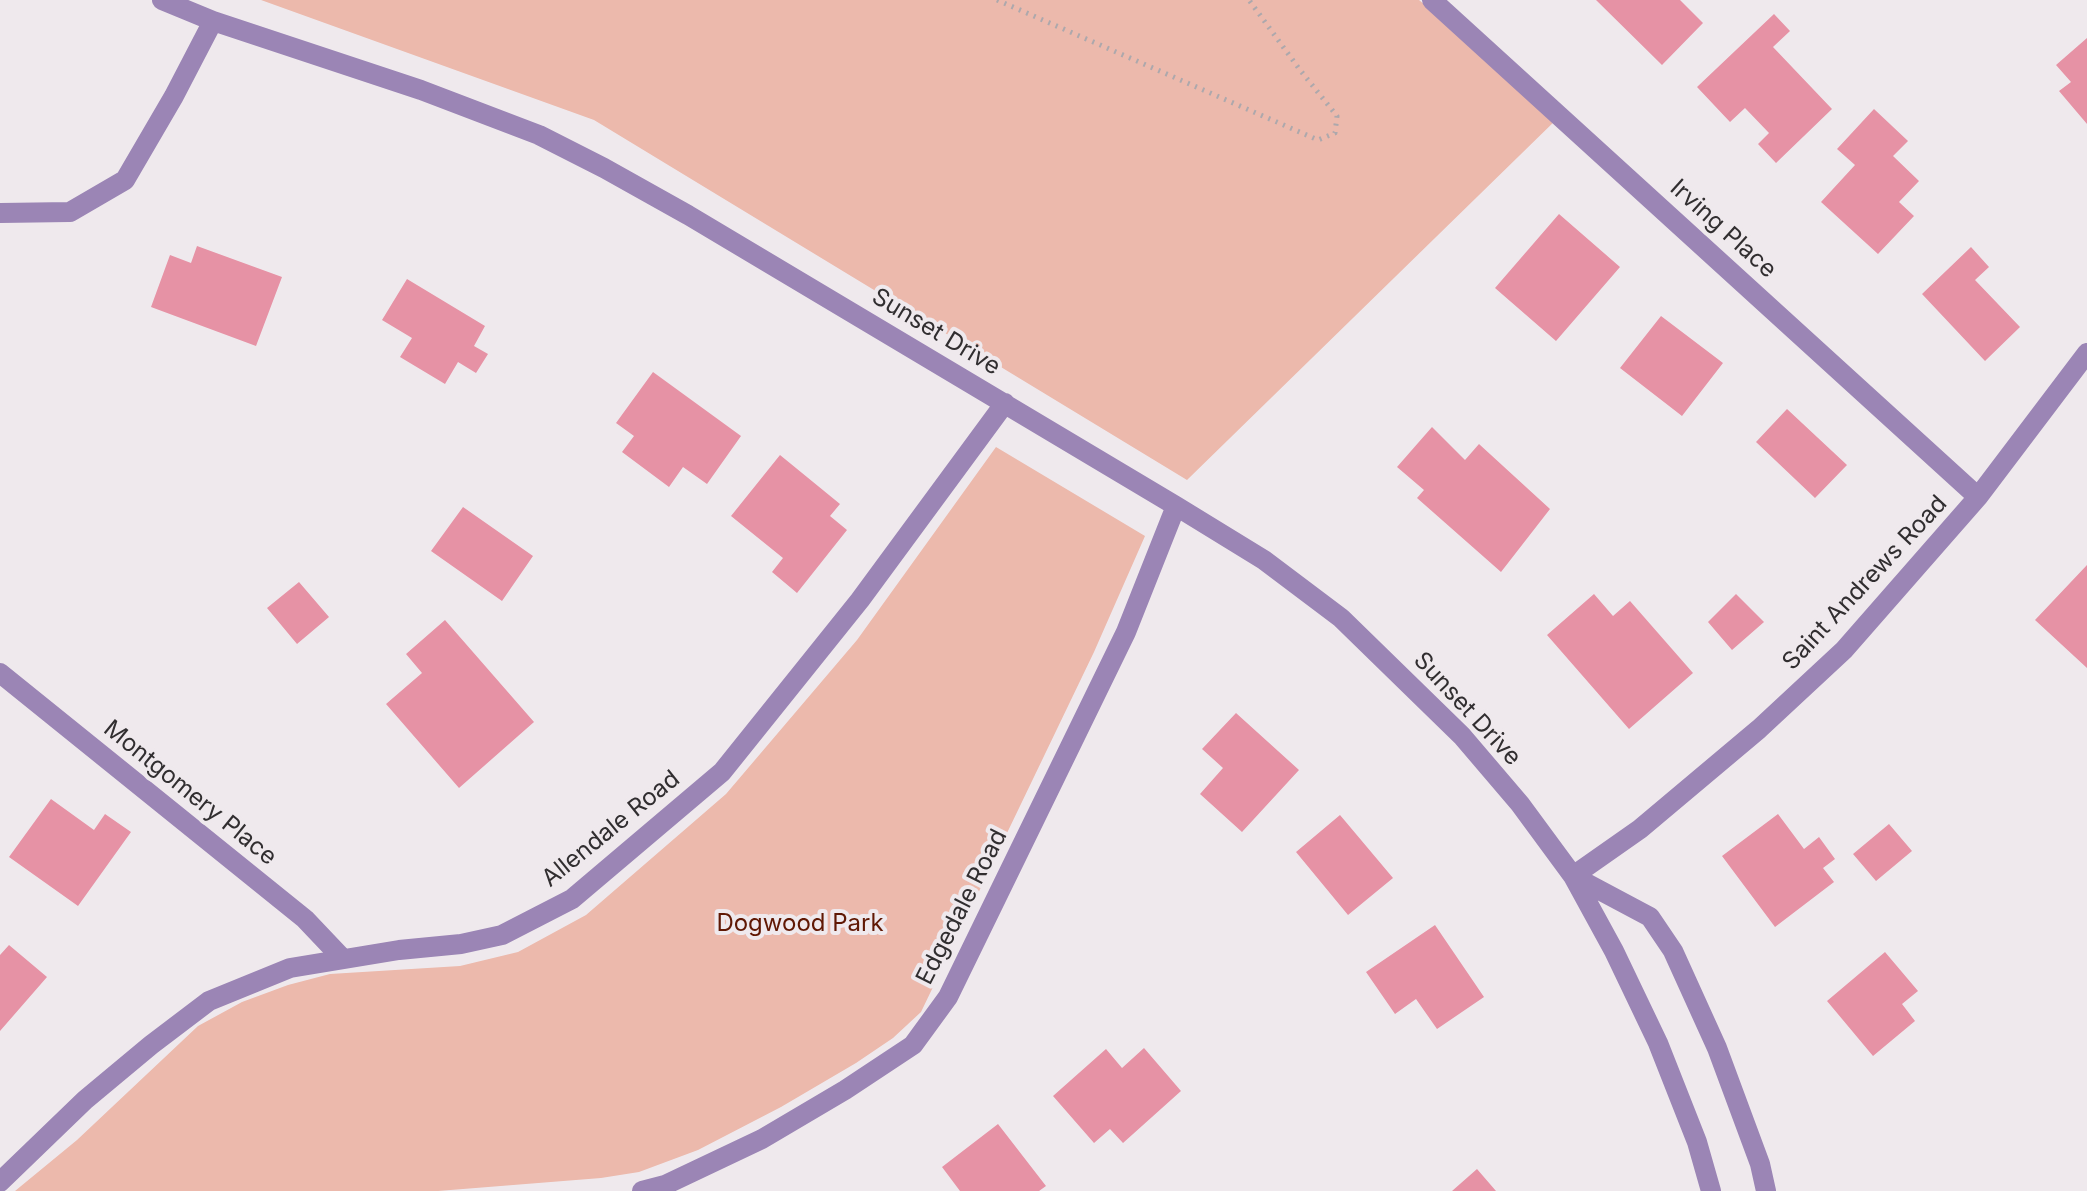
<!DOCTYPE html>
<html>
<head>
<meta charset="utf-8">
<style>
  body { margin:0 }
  canvas { display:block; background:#efe9ed }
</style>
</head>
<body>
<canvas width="2087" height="1191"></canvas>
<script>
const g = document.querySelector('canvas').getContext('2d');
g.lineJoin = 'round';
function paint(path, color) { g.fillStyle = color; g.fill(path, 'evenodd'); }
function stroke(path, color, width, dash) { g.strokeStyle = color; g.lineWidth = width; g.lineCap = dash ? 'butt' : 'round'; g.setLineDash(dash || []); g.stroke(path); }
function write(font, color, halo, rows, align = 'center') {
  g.font = font + ' Inter,sans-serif'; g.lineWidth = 8; g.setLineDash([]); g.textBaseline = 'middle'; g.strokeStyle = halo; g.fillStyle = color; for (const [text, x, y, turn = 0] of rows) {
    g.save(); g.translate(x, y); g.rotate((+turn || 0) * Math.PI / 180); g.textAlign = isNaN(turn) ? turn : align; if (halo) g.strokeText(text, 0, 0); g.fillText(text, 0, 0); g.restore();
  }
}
paint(new Path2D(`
  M261,0h1158l141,116 -373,364 -593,-360z
  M996,447l149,89 -51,116 -173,360 -28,26 -37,25 -75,44 -83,43 -59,22 -38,6 -163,13h-423l62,-51 121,-114 44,-24 46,-17 42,-11 130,-8 58,-14 68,-37 140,-121 131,-154z`), '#ecb9ac');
paint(new Path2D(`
  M1596,0h84l23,23 -41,42z
  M1774,14l16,17 -17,16 59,62 -56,54 -18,-19 11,-11 -24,-25 -15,14 -33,-35z
  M2087,38v86l-28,-33 12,-9 -15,-17z
  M1874,109l34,32 -15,15 26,25 -20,21 15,14 -36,38 -57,-52 34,-37 -18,-16z
  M1559,214l61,53 -64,74 -61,-53z
  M197,246l85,31 -26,69 -105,-39 19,-52 21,8z
  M1971,247l18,20 -14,13 45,47 -35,34 -63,-67z
  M407,279l78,47 -11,20 14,8 -12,19 -18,-11 -13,22 -45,-27 12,-19 -30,-18z
  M1661,316l62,47 -41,53 -62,-48z
  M653,372l88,64 -34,48 -24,-17 -14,20 -47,-35 12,-16 -18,-13z
  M1787,409l60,56 -32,33 -59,-56z
  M1432,427l33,33 14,-16 71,65 -49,63 -84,-74 7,-8 -27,-23z
  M780,455l60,49 -10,12 17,14 -50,63 -25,-21 11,-14 -52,-42z
  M463,507l70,49 -31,45 -71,-50z
  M2087,565v103l-52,-48z
  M299,582l30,35 -32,27 -30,-36z
  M1594,594l19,22 17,-15 63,72 -64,56 -82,-94z
  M1736,594l28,28 -32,28 -24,-28z
  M445,620l89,102 -75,66 -73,-84 36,-31 -16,-19z
  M1236,713l63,57 -57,62 -42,-38 23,-26 -21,-19z
  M51,799l43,31 11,-16 26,18 -53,74 -69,-49z
  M1778,814l26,35 15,-12 16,22 -12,9 11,14 -59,45 -53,-71z
  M1340,815l53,63 -45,37 -52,-63z
  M1889,824l23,27 -36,30 -23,-27z
  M1435,925l49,72 -47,32 -21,-30 -21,15 -29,-42z
  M9,945l38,32 -47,54v-76z
  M1885,952l33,39 -16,13 13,17 -42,35 -46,-55z
  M1144,1048l37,43 -58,52 -13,-14 -16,14 -41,-47 53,-47 16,19z
  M998,1124l48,62 -7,5h-79l-18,-24z
  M1477,1169l19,22h-44z`), '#e692a5');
stroke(new Path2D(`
  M997,0l321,140 17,-7 2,-17 -37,-46 -51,-70`), '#ada8ac', 5, [2, 6]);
stroke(new Path2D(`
  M162,0l51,21 208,69 118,45 65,33 84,47 488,291 88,54 77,58 121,118 58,68 53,72 41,75 44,92 39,99 14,49
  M1432,0l546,497
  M0,213l70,-1 55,-32 49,-84 39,-75
  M0,673l305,246 37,39
  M1573,876l67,-47 119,-100 85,-79 134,-153 109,-144
  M1573,876l77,41 23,34 44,97 43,116 6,27
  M0,1182l85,-82 66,-55 58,-44 81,-33 109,-18 62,-6 41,-9 70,-36 150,-127 138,-172 145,-197
  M642,1191l23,-6 97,-46 83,-49 68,-45 35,-48 178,-365 50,-126`), '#9b85b5', 20);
write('24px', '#312e30', '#efe9ed', [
  ["Irving Place",1723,229,42],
  ["Sunset Drive",936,332,31],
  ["Saint Andrews Road",1865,583,-47],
  ["Sunset Drive",1467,709,47],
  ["Montgomery Place",190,793,39],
  ["Allendale Road",611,829,-39],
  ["Edgedale Road",962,907,-63]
]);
write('24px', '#601804', '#efe9ed', [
  ["Dogwood Park",800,924]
]);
</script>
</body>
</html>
